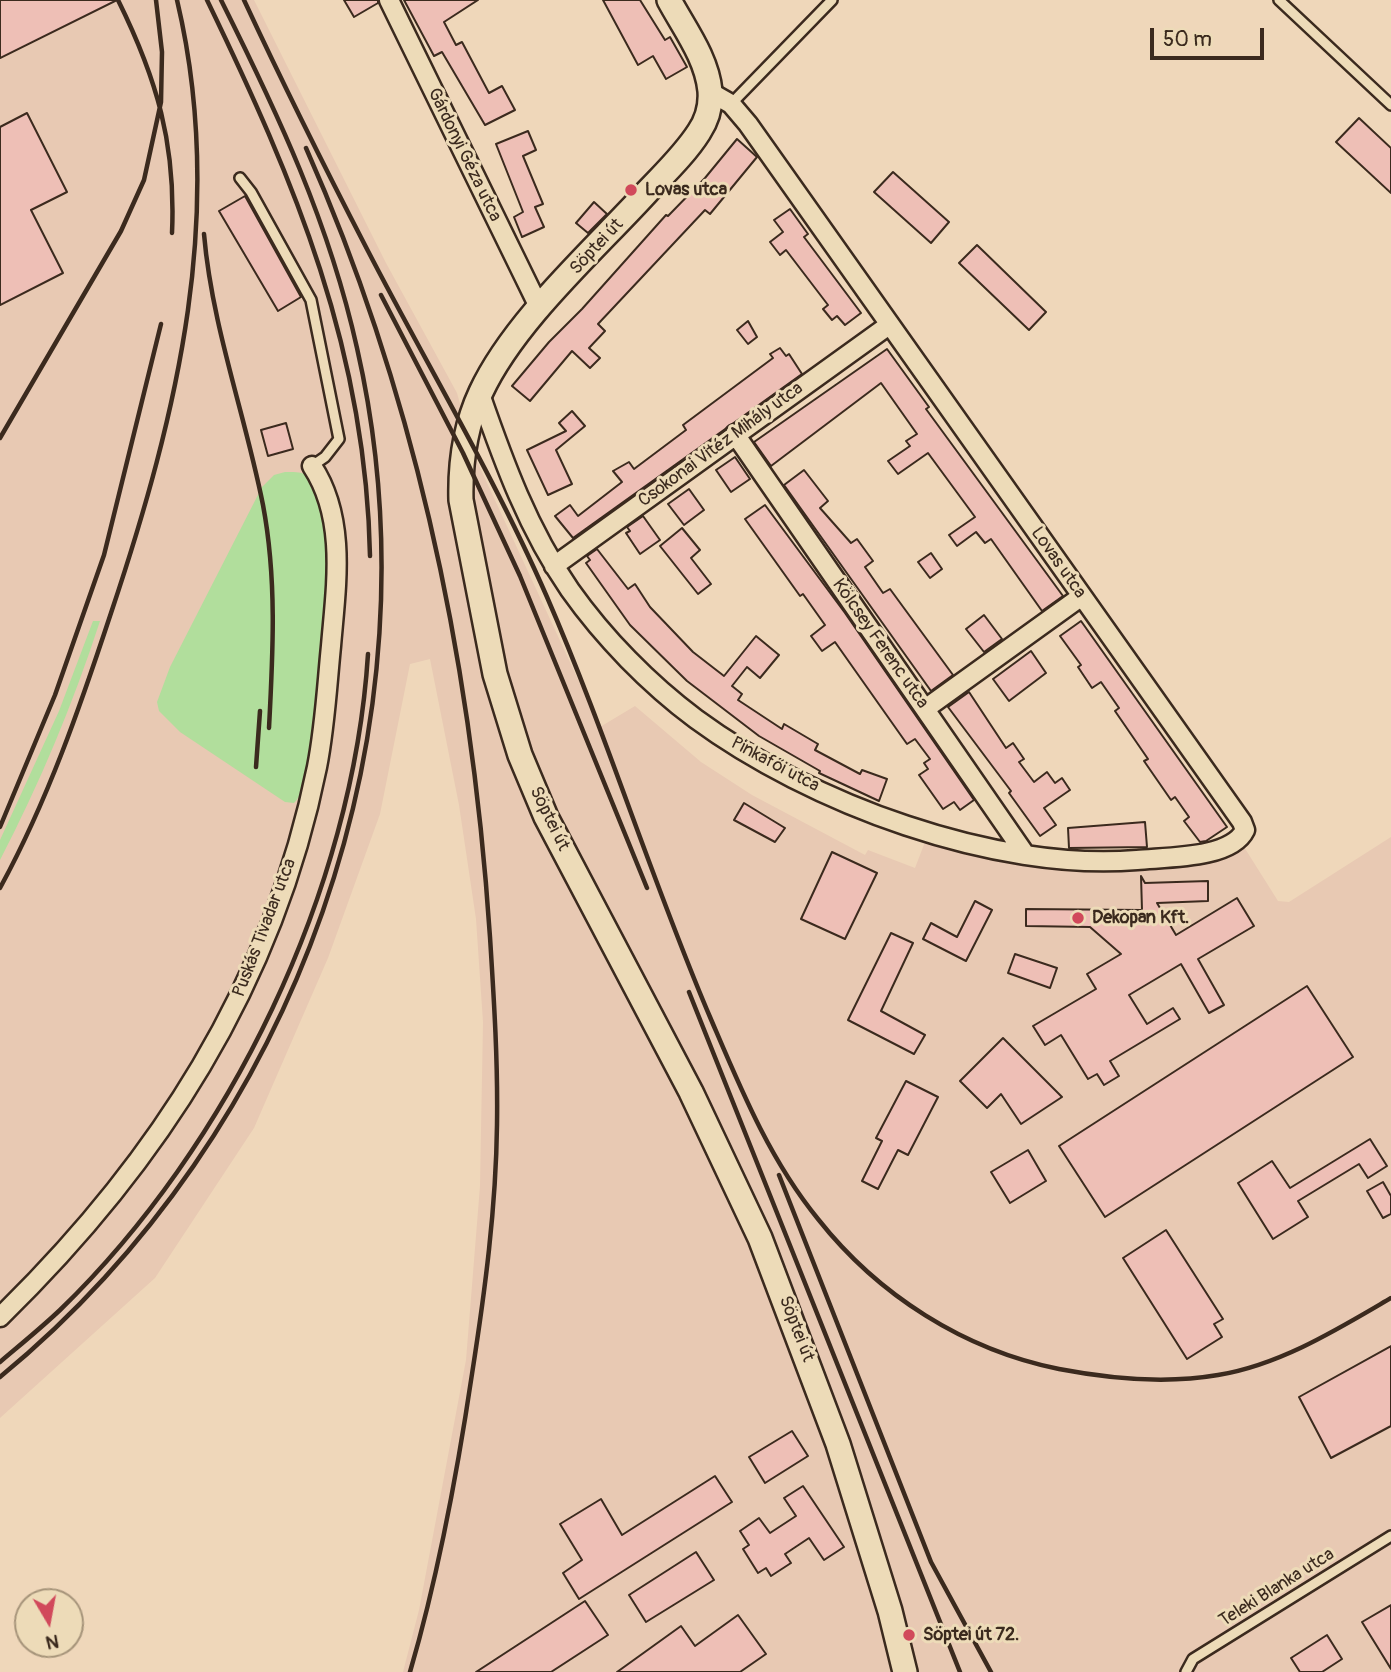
<!DOCTYPE html>
<html>
<head>
<meta charset="utf-8">
<style>
  body { margin:0 }
  #map { position:relative; width:1391px; height:1672px; overflow:hidden; background:#efd7ba; font-family:Pangolin,sans-serif }
  canvas { display:block }
  .north { position:absolute; left:14px; top:1588px; width:70px; height:70px; box-sizing:border-box; background:#eddbb8; border:2px solid #a6947a; border-radius:50%; rotate:170deg; font-size:19px; font-weight:700; line-height:28px; text-align:center; color:#3b2a1e }
  .north::after { content:''; display:block; margin:auto; width:24px; height:32px; background:#d1495b; clip-path:polygon(50% 0,100% 100%,50% 72%,0 100%) }
  .scale { position:absolute; left:1150px; top:28px; width:114px; height:32px; box-sizing:border-box; border:4px solid #3b2a1e; border-top:0; padding-left:9px; font-size:21px; line-height:24px; white-space:nowrap; color:#3b2a1e; -webkit-text-stroke:5px #eddbb8; paint-order:stroke }
</style>
</head>
<body>
<div id="map">
<canvas width="1391" height="1672"></canvas>
<div class="north">N</div>
<div class="scale">50 m</div>
</div>
<script>
const g = document.querySelector('canvas').getContext('2d');
g.lineJoin = 'round';
function paint(path, color) { g.fillStyle = color; g.fill(path, 'evenodd'); }
function stroke(path, color, width, dash) { g.strokeStyle = color; g.lineWidth = width; g.lineCap = dash ? 'butt' : 'round'; g.setLineDash(dash || []); g.stroke(path); }
function write(font, color, halo, rows, align = 'center') {
  g.font = font + ' Pangolin,sans-serif'; g.lineWidth = 6; g.setLineDash([]); g.textBaseline = 'middle'; g.strokeStyle = halo; g.fillStyle = color; for (const [text, x, y, turn = 0] of rows) {
    g.save(); g.translate(x, y); g.rotate((+turn || 0) * Math.PI / 180); g.textAlign = isNaN(turn) ? turn : align; if (halo) g.strokeText(text, 0, 0); g.fillText(text, 0, 0); g.restore();
  }
}
paint(new Path2D(`
  M0,0h254l132,263 71,130 18,64 125,270 35,-21 66,56 51,33 113,60 3,-5 47,18 10,-26 105,22 97,2 72,-5 45,-14 34,54 11,1 102,-65v835h-988l16,-62 47,-250 14,-174 3,-164 -7,-103 -17,-114 -29,-146 -20,5 -30,150 -52,144 -74,170 -99,150 -155,140z`), '#e8c9b3');
paint(new Path2D(`
  M285,472c9,0 20,-1 25,7 6,8 14,24 15,34 6,43 -2,268 -31,290l-9,-1 -105,-70 -21,-21 -2,-9 13,-35 92,-180 12,-12z
  M93,621h7c-27,83 -60,162 -100,239v-20l59,-129z`), '#b1de9c');
const building = new Path2D(`
  M0,0h117l-117,58z
  M344,0h34v3l-24,14z
  M404,0h74l-34,22 12,23 6,-3 27,51 13,-7 13,24 -30,15 -43,-73 -8,4z
  M603,0h37l25,40 5,-3 17,30 -21,12 -13,-23 -15,9z
  M27,113l40,79 -36,18 32,63 -63,32v-178z
  M1359,118l32,30v45l-55,-51z
  M528,131l8,19 -13,6 20,48 -8,3 9,20 -22,10 -8,-20 9,-5 -27,-68z
  M737,139l20,18 -47,57 -5,-4 -107,114 7,7 -16,17 11,10 -10,10 -18,-17 -42,50 -18,-15 37,-44 33,-33 84,-94 2,1 37,-38z
  M893,172l56,50 -18,21 -57,-51z
  M245,196l56,101 -23,14 -59,-100z
  M594,202l13,12 -19,19 -12,-10z
  M790,209l18,25 -4,3 57,76 -16,12 -8,-9 -5,4 -9,-11 5,-4 -42,-55 -6,5 -10,-13 13,-10 -9,-12z
  M977,245l69,67 -17,18 -70,-67z
  M748,321l9,16 -9,7 -11,-14z
  M780,348l6,8 3,-2 13,20 -229,164 -18,-22 15,-11 8,11 44,-34 -9,-11 16,-9 5,7 52,-39 -3,-5 90,-67 -3,-4z
  M887,349l42,58 -3,2 137,187 -21,15 -51,-72 -6,4 -9,-11 -19,14 -8,-11 26,-18 -47,-64 -30,21 -10,-13 22,-15 -4,-5 11,-7 -36,-51 -110,83 -17,-24z
  M572,411l13,15 -29,24 16,34 -24,11 -21,-45 39,-19 -7,-8z
  M286,423l7,26 -25,7 -7,-26z
  M735,457l15,22 -19,13 -15,-22z
  M804,470l24,31 -8,7 31,35 6,-4 16,22 -8,6 18,26 7,-4 63,86 -22,16 -147,-206z
  M689,489l15,21 -20,15 -16,-21z
  M765,505l80,108 129,187 -14,10 -6,-8 -11,7 -24,-34 9,-6 -4,-6 6,-4 -15,-20 -8,5 -72,-102 -13,9 -11,-15 14,-11 -22,-31 -3,2 -55,-77z
  M643,516l17,24 -20,14 -14,-21 4,-2 -3,-4z
  M682,528l18,22 -9,8 20,26 -13,10 -38,-48z
  M597,549l31,40 7,-5 15,23 43,45 31,24 32,-40 23,19 -19,23 -13,-11 -15,19 10,8 -4,6 44,29 2,-5 34,20 -3,6 45,24 2,-4 25,9 -8,22 -60,-28 1,-2 -61,-35 -72,-55 -57,-56 -44,-62 4,-3 -3,-4z
  M931,553l11,16 -12,9 -12,-16z
  M984,615l18,24 -18,13 -18,-23z
  M1081,621l146,206 -21,14 -6,1 -16,-21 5,-4 -14,-20 -4,3 -27,-39 4,-2 -33,-48 4,-3 -18,-26 -9,6 -14,-21 3,-2 -21,-29z
  M1031,651l15,22 -37,28 -16,-22z
  M969,692l37,56 7,-5 11,16 -5,3 15,20 13,-10 8,11 7,-5 8,12 -26,18 12,17 -16,11 -31,-43 2,-2 -63,-84z
  M744,803l41,25 -10,14 -41,-22z
  M1145,822l2,25 -78,1 -1,-20z
  M832,852l45,21 -32,66 -44,-20z
  M1141,876l4,7 63,-2v20l-51,2 19,32 61,-37 17,28 -56,33 26,46 -15,8 -28,-49 -52,31 18,29 26,-16 7,11 -70,42 9,15 -15,9 -7,-11 -9,5 -27,-44 -16,10 -12,-19 63,-37 -9,-15 34,-20 -31,-27 -64,-1v-17l116,1z
  M975,901l17,9 -26,51 -43,-22 8,-16 26,14z
  M891,933l22,10 -32,68 44,24 -11,19 -66,-34z
  M1015,954l42,14 -7,20 -42,-15z
  M1307,986l46,71 -248,160 -46,-71z
  M1003,1038l59,59 -41,27 -20,-30 -14,14 -27,-27z
  M906,1081l32,16 -30,58 -10,-5 -20,39 -16,-8 20,-40 -6,-3z
  M1370,1139l17,27 -19,12 -9,-14 -61,37 10,16 -35,22 -35,-56 34,-22 18,27z
  M1028,1150l18,31 -36,22 -19,-31z
  M1383,1182l8,14v18l-8,4 -16,-27z
  M1166,1230l57,89 -9,5 8,13 -35,22 -64,-101z
  M1391,1346v80l-60,32 -32,-61z
  M792,1431l16,25 -43,27 -16,-26z
  M715,1476l17,26 -153,97 -16,-26 19,-13 -22,-36 41,-25 21,36z
  M803,1486l41,61 -20,13 -15,-22 -24,16 6,9 -20,13 -5,-8 -8,5 -15,-24 6,-4 -9,-14 19,-13 11,15 26,-17 -12,-18z
  M696,1552l18,28 -68,42 -17,-27z
  M585,1601l23,34 -57,37h-75z
  M1391,1605v64l-29,-47z
  M738,1615l28,39 -26,18h-123l64,-46 14,20z
  M1327,1635l15,24 -20,13h-22l-9,-14z`);
paint(building, '#eebfb6');
stroke(building, '#3b2a1e', 2);
const service = new Path2D(`
  M1279,0l112,105
  M731,104l101,-104
  M240,178l11,14 60,108 28,139 -14,18 -13,9
  M1186,1672l7,-13 198,-123`);
const minor = new Path2D(`
  M389,0l151,309
  M480,394c24,69 48,135 90,196 34,48 79,94 126,129 114,84 299,153 441,141 29,-3 94,-1 108,-30l-3,-8 -494,-698 -17,-20 -21,-12
  M735,434l290,420
  M554,566l335,-241
  M925,709l157,-113
  M0,1317c158,-154 273,-332 317,-550 8,-40 10,-81 14,-121 5,-60 16,-127 -19,-180`);
const tertiary = new Path2D(`
  M669,0c15,28 38,58 41,91 1,14 -3,29 -11,41 -14,22 -34,41 -52,60 -53,58 -133,129 -166,200 -16,34 -21,70 -20,108l34,174 25,81 26,62 145,275 69,146 78,206 52,167 15,61`);
stroke(service, '#3b2a1e', 14);
stroke(minor, '#3b2a1e', 23);
stroke(tertiary, '#3b2a1e', 28);
stroke(service, '#eddbb8', 9);
stroke(minor, '#eddbb8', 18);
stroke(tertiary, '#eddbb8', 23);
stroke(new Path2D(`
  M118,0c39,79 58,144 54,233
  M207,0c88,182 159,350 163,556
  M244,0c39,84 81,168 124,251 60,116 127,227 179,346 60,138 104,282 163,420 30,70 59,142 108,202 60,76 146,131 241,150 52,10 107,15 159,6 62,-10 120,-46 173,-77
  M306,148c110,248 166,519 184,789 4,63 8,125 7,188 -1,83 -12,166 -25,249 -15,101 -33,199 -62,298
  M204,234c8,93 41,180 59,271 14,74 10,148 6,223
  M381,295l82,158 57,123 127,312
  M0,438l121,-207 23,-51 17,-78 1,-50 -6,-52
  M256,767l4,-56
  M0,827l55,-132 49,-140 57,-231
  M0,888c48,-88 80,-181 111,-275 67,-200 116,-402 66,-613
  M689,992l271,680
  M779,1175l152,387 60,110
  M0,1362c20,-17 41,-34 60,-52 170,-165 293,-419 308,-656
  M0,1377c298,-245 443,-652 357,-1029 -28,-126 -79,-234 -136,-348`), '#3b2a1e', 4.5);
for (const [x, y, r, color] of [
  [631,190,7,"#d1495b"],
  [1078,918,7,"#d1495b"],
  [909,1635,7,"#d1495b"]
]) { const dot = new Path2D(); dot.arc(x, y, r, 0, 2 * Math.PI); g.fillStyle = color; g.fill(dot); stroke(dot, '#eddbb8', 2.5); }
write('18px', '#3b2a1e', '#eddbb8', [
  ["Gárdonyi Géza utca",464,155,64],
  ["Söptei út",597,247,-47],
  ["Csokonai Vitéz Mihály utca",721,445,-36],
  ["Lovas utca",1058,563,55],
  ["Kölcsey Ferenc utca",880,644,55],
  ["Pinkafői utca",775,765,28],
  ["Söptei út",549,819,64],
  ["Puskás Tivadar utca",265,928,-69],
  ["Söptei út",796,1329,69],
  ["Teleki Blanka utca",1277,1588,-32]
]);
write('bold 18px', '#3b2a1e', '#eddbb8', [
  ["Lovas utca",645,190],
  ["Dekopan Kft.",1092,918],
  ["Söptei út 72.",923,1635]
], 'left');
</script>
</body>
</html>
